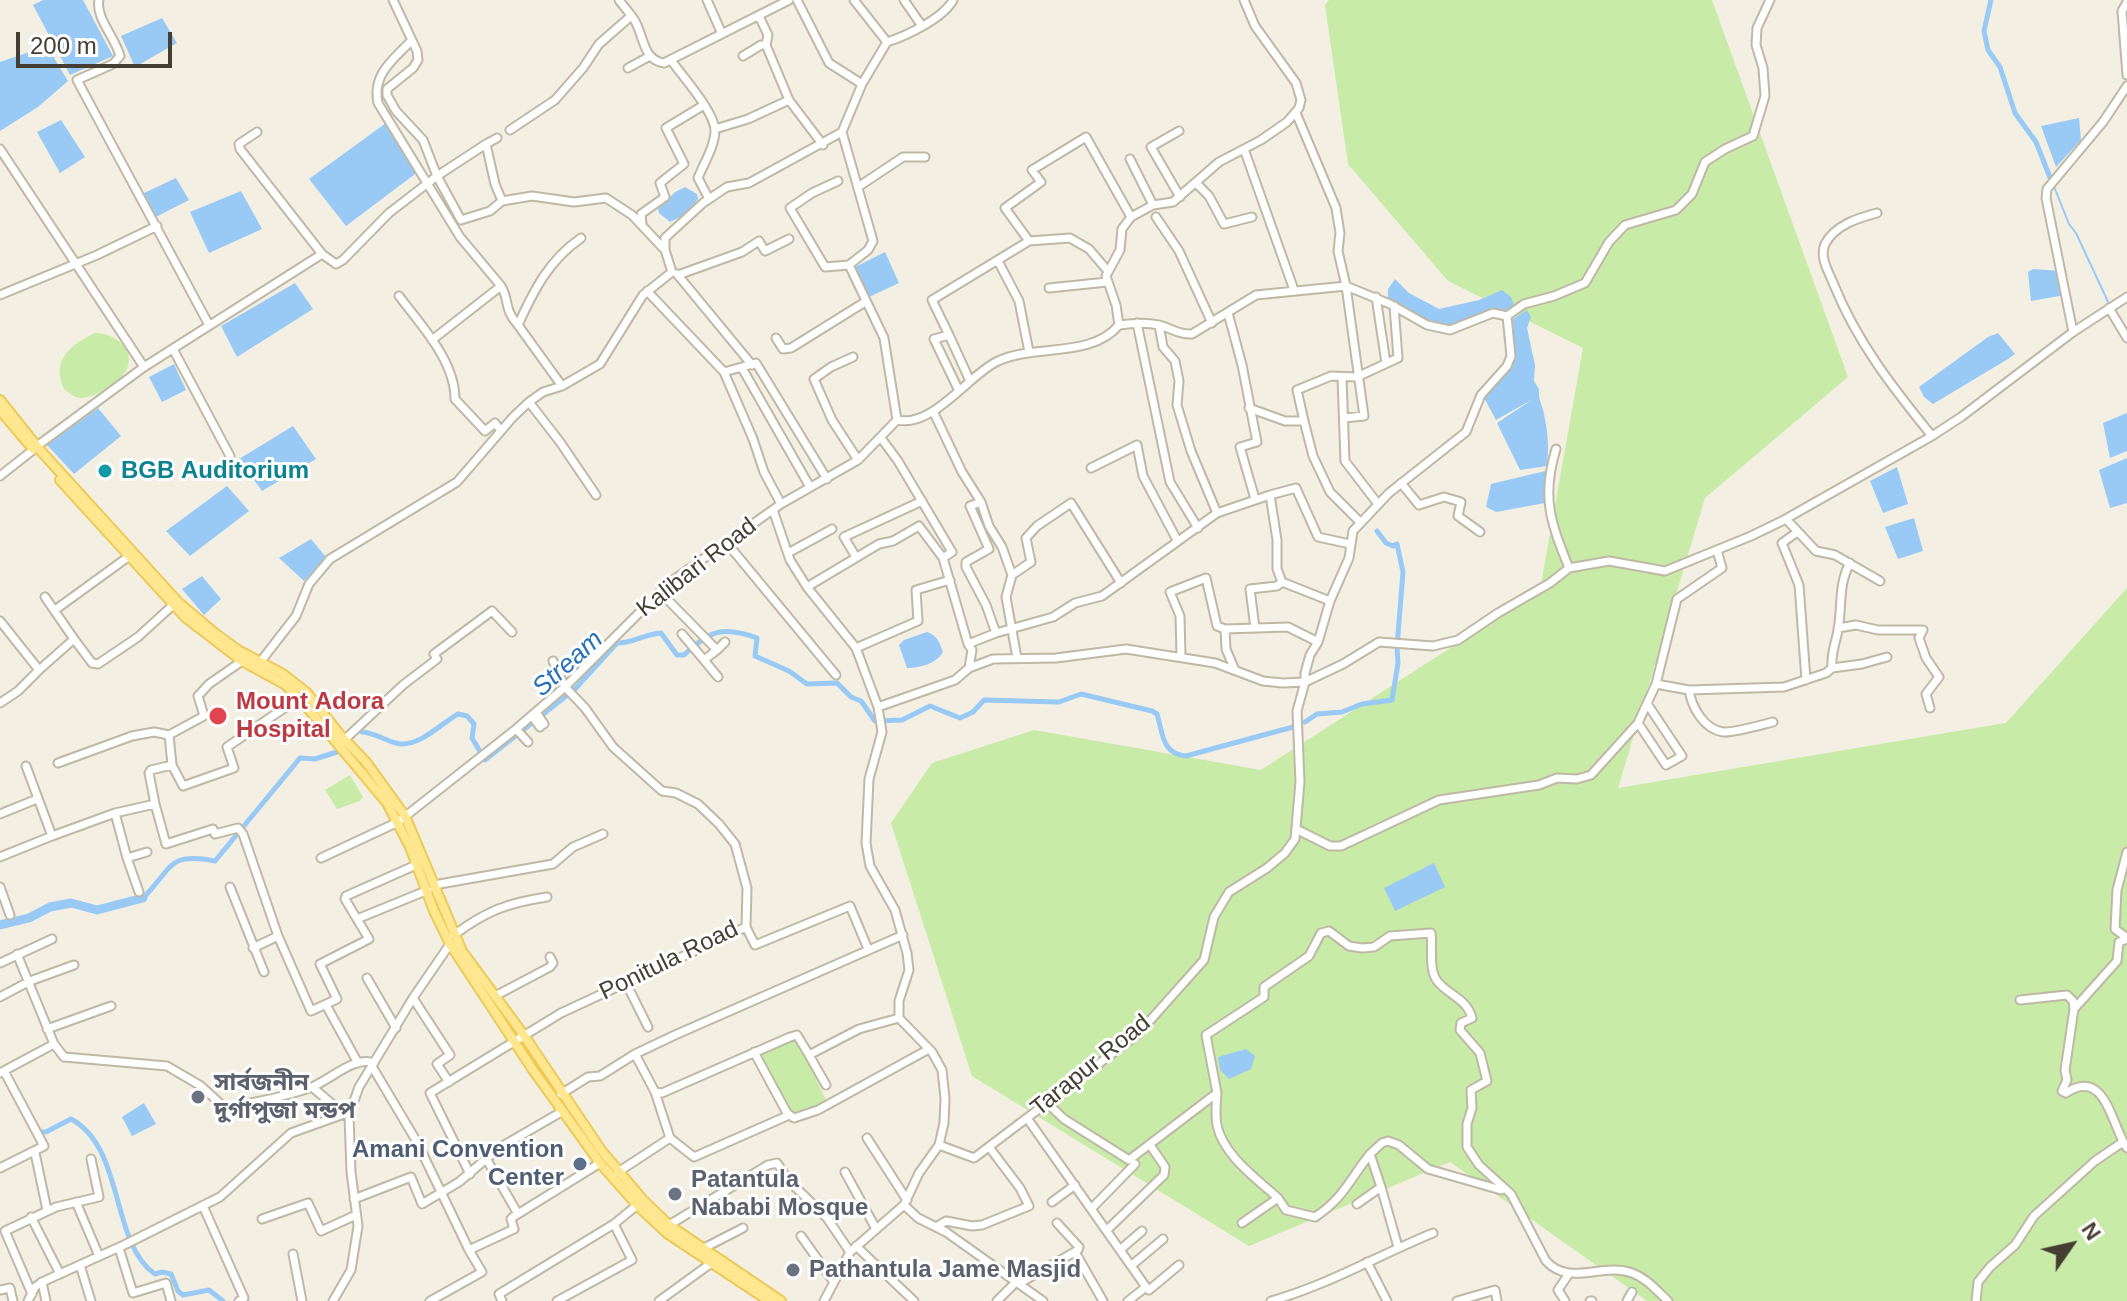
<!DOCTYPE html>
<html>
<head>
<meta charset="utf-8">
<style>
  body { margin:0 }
  #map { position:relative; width:2127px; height:1301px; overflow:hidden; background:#f3efe3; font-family:Arial,sans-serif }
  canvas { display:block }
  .north { position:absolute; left:2031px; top:1205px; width:80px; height:80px; -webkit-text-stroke:6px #fff; paint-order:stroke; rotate:56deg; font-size:22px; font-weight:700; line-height:32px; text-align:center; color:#453f33 }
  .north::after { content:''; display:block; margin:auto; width:28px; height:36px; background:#453f33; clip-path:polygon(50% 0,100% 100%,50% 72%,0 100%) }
  .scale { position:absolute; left:16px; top:32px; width:156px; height:36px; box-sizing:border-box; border:4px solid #453f33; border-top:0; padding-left:10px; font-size:24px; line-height:28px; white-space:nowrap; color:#453f33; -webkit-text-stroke:6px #fff; paint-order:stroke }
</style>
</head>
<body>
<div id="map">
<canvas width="2127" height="1301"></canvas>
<div class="north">N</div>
<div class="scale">200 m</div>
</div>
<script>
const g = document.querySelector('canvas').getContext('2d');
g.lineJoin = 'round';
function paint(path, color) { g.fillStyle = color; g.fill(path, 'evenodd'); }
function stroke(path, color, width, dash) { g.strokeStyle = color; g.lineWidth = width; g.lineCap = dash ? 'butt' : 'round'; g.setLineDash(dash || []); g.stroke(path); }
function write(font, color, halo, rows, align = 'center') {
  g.font = font + ' Arial,"Noto Sans Bengali",sans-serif'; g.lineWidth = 6; g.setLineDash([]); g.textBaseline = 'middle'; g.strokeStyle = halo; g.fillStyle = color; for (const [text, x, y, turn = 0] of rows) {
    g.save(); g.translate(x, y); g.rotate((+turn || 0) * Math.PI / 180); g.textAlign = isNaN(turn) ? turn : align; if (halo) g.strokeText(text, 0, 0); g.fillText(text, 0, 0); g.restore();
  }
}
paint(new Path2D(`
  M1329,0h383l136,377 -143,121 -87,290 388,-65 121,-135v713h-480l-197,-139 -201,84 -277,-170 -81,-253 41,-60 102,-33 227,40 279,-180 43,-242 -135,-67 -100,-117 -23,-159z
  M95,333c18,0 41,15 32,36 -6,12 -33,30 -47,29 -7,-1 -11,-5 -16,-9 -13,-29 6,-44 31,-56z
  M350,775l13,22 -3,4 -23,8 -12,-19z
  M796,1038l30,62 -29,15 -6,-2 -32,-61z`), '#c8eba8');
paint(new Path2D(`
  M43,0h40l30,56 -43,19 -37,-70z
  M162,18l15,25 -42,24 -14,-31z
  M47,46l21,35 -30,26 -38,24v-69z
  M2079,118l2,22 -25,27 -15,-41z
  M61,120l24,37 -25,16 -23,-41z
  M386,123l33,48 -73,55 -37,-47z
  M176,178l13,22 -35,18 -12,-24z
  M685,187l12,7 1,5 -13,16 -15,7 -11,-9 -1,-4 17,-17z
  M241,191l21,38 -53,24 -19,-41z
  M885,252l14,31 -30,14 -14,-30z
  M2033,269l27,2 5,24 -34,6 -3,-29z
  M1395,279l14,14 30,16 40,-9 23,-10 9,7 3,8 -8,6 -14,1 -38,15h-15l-51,-29v-9z
  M295,283l18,26 -76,48 -16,-31z
  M1527,310l4,7 -4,11 8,37 -1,16 5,8c-1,10 3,15 5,25 4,19 5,34 3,52l-27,4 -23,-47 36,-24 -37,21 -14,-26 32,-39 -1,-36z
  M1998,333l17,21 -7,5 -75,45 -9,-7 -5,-10 69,-50z
  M174,364l12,26 -24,12 -13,-25z
  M98,408l23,28 -47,38 -27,-29z
  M2127,413v38l-17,7 -7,-35z
  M293,426l23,33 -54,32 -23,-32z
  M2127,458v45l-17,5 -11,-38z
  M1897,467l11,37 -25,9 -13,-32z
  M1545,471v32l-49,9 -10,-5 5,-23z
  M227,486l22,25 -59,45 -24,-25z
  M1914,518l9,33 -25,8 -13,-32z
  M311,539l15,18 -22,24 -25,-23z
  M202,576l19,23 -17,16 -22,-26z
  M927,632c11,4 12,10 16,20 -7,12 -23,16 -36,16l-8,-23 5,-5z
  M1434,863l11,24 -50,24 -11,-23z
  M1246,1049l9,7 -4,13 -22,10 -9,-9 -2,-13z
  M144,1103l12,21 -24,12 -10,-19z`), '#99caf6');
stroke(new Path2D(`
  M2053,184l16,40 7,9 33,71`), '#99caf6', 2);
stroke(new Path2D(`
  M1991,0l-7,31 4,19 12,17 15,46 21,29 15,38
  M1305,722l12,-8 25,-2 20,-8 30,-4 6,-37 -1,-16 6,-75 -6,-28 -4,2 -7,-3 -9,-12
  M362,732c14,1 25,10 38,12 20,2 42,-21 58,-30l9,2 7,8 -2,14 13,22 90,-71 42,-46c17,0 28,-9 44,-10l16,22h7c26,-24 38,-30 73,-17l-2,18 34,15 18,13 30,-1 14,14 10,4 14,20 27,-1 28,-14 30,12 13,-6 11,-12 75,2 22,-8 71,17 5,3c6,20 5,40 29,42l107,-29
  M143,898c31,-31 24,-46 72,-37l85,-103 15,1 22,-7
  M35,1132h11l25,-13c54,29 39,124 84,155l7,-2 9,2 7,17 5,4 26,-5 14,11`), '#99caf6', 5);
stroke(new Path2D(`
  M0,925l29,-7 21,-11 21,-4 26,7 46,-12`), '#99caf6', 9);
const minor = new Path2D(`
  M99,0c-4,17 16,37 21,56l-7,8 -36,16 132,245
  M393,0l24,51 1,9 -5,8 -26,21v6l9,16 27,29 14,36 24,44 29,-9 12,-10 30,-5 42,6 32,-4 26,17 31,33
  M619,0c5,7 12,14 16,21 9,16 8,39 29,42l125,-63
  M707,0l15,34
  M797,0l32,63 33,21
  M904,0l18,26
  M2127,2l-5,9 5,64
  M759,16l9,19 -2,10
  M411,41c-18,19 -39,33 -33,62l82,134 41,49c9,15 2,22 17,39
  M887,42c19,-6 57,-24 66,-42
  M671,60c11,16 43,51 44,70 0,16 -11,33 -17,48l11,21
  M628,68l22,-12
  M789,100l34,45
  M1296,113l40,95 4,25 -2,18 8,35 18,130 -20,2
  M715,129l33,-10 41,-19 -23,-55h-5l-18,11
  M510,130l45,-30 28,-32 16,-24 32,-28
  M1179,131l-28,16 29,50
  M257,132l-18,12 1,5 82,105
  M842,132l31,109 -5,9 -19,15 35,73 13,82
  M497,138l-11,6 9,40 7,17
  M0,149l144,218
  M1244,149l50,141
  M1130,159l23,46
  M838,181l-26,12 -22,15 35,59 24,-2
  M1196,183l13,13 15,28 28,-7
  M858,187l45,-30h22
  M1877,213c-19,5 -42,12 -52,31 -6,14 4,28 9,41 23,57 59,103 98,151
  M1156,217l23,34 33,72
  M642,224l-1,-10 24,-17 -5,-14 24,-19 -18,-36 38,-23
  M1029,241l-24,-33 36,-26 -9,-12 54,-33 45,80
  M998,261l21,40 10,51
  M677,274l75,91
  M678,275l64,-23 17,-11 6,10 24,-12
  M1049,288l58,-6
  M647,291l77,81 29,67 11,33 17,32
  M0,295l97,-40 60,-29
  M399,296c22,29 56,65 56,103l30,32 10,-8 6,8
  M1376,297l10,66
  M2109,308l18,30
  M1228,313l14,52 15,77 -17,5 15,52
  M1137,323l33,159 28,46
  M1119,325c13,-2 27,-3 40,0 12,3 20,10 33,9l64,-39 90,-9 44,18 37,21 23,5 43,-17 14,3
  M1159,325l4,22 12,14 4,20 -2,24 14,46 26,62
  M2073,332l-27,-134 1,-9 56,-67 24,-36
  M949,335l21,46
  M776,338l7,11 8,-1 74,-46
  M432,340l69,-54
  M173,349l57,107
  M853,357l-22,10 -17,12 18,41 26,40
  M742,368l68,119
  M724,372l32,-9 71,116
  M1342,378l3,83 33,43
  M562,386l-44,-61c16,-35 31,-65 63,-87
  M959,391l-25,-52 15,-4 -17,-35 97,-59 41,-3 19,11 18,21
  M529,402l31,40 36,53
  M1249,408l36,13h19l9,35 17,36 30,30
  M933,411l29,61 19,30 8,24 13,21 10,28 -6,22 11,61
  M897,420c35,8 70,-43 99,-58 38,-19 95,-3 123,-37l-3,-20 -10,-29 14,-26 2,-21 9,-12 22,-12 20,-3 46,-40 42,-22 26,-18 12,-14 2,-8 -5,-17 -41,-57 -11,-26
  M1304,421l-7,-31 34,-14 26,1 41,-19 -4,-52
  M881,438l17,23 54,91 -9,6
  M37,446l107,-79 178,-113 14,10 7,-4 46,-47 48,-37 49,-32
  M1556,449c-15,49 -5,74 13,119
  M1091,468l46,-23 6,31 34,64
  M0,476l33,-26
  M1401,483l18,22 25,-8 17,5 -3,14 22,16
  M1270,495l26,-7 22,49 32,7
  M981,502l-11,4 19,43 -23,13v5l20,38 10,28
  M773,510l17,50 17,27 49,61 22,59 4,25 -13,47 -3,64 4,23 25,44 12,43 2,17 -10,31v17l33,34 10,18 3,28 -1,25 -5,22 -20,28 -15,32 -54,47 -26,49
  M1786,519l30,32 19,4 45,26
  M1796,533l-14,10 17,42 7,95
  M726,542l110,133
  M1717,550l5,18 -45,31 -21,85 33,6 95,-3 42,-14 6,-5c-1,-14 2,-20 5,-33 6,-24 0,-49 13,-72
  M788,553l44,-24
  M856,557l-12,-20 78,-36
  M1012,575l19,-13 -5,-24 11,-12 34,-23 50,80
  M807,587l72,-43 14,-3 26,-15 24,32 25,86 4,6 -3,18
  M660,592l57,58 8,-8
  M45,597l29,42
  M55,610l73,-53
  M0,621l39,49 35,-31 18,24 6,1 40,-27 35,-32
  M1255,628l-5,-39 27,-3 5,-4
  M1838,628l18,-3 22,5h45l-4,8 7,20 13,19 -13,17 4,14
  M1225,629l63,-2 30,15
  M682,634l22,26 13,-10
  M968,644l28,-11 57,-16 22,-14 27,-7 115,-83 53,-18 7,45v29l5,13 48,19
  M856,648l62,-27 -2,-31 34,-10
  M1181,656l-1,-40 -10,-24 36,-14 11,48 8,3 1,20 8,19
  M704,660l14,17
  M261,661l35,-45 13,-32 21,-25 127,-77 56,-65 16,-15 14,-10 19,-6 38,-22 43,-69 29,-23 -7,-22v-12l38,-35 24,-16 22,-4 93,-51 20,-48 25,-42 -33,-42
  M553,661l12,26 20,21 28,39 49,44 14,2 22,11 21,20 16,20 12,44 -1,39
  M1832,668l30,-4 25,-7
  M1689,690c3,18 15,39 34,42 11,1 38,-7 50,-10
  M0,703l18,-12 21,-21
  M878,707l77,-27 14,-12 24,-9 63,-1 70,-9 89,14 48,18 20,2 22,-1v-9l5,-18 8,-13 12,-41 19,-43 4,-27 36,-38 77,-61 15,-37 26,-29 4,-10 -4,-40 17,-12 30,-8 31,-13 24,-41 16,-17 51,-15 16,-16 13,-32 20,-13 28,-13 12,-40 -2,-28 -7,-23 1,-17 13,-28
  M536,712l8,12
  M532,716l8,11
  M1638,723l28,42 16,-9 -34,-51
  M516,729l12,13
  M169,735l3,30
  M341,743l62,-58 34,-26 -3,-5 58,-43 20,21
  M58,763l74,-27 22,-4 15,3 35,-19 -6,-20 11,-12 33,-23
  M26,766l26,70 63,-23 40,-9 11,40 47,-15 2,5 23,-6 5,6 35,102 33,75 26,-12 -17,-35 49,-25 -24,-40 1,-3 70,-31
  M155,804l-6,-31 2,-3 21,-5 11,21 51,-18 -7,-21 75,-51
  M115,813l12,45 20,-6
  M0,814l37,-15
  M1298,830l32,16h11l98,-46 100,-15 18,-7 20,1 14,-4 47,-52 18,-39
  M2127,852l-10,38 -2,39 12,9
  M0,857l52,-21
  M127,858l12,34
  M321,858l77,-36 118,-93 49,-42 104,-104 112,-79 77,-44 39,-40
  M434,885l119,-21 20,-17 30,-13
  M0,887l10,28
  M230,887l34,85
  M357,919l71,-29
  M746,927l9,18 95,-39 18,43
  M454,935c32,-24 53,-32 93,-38
  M2127,939l-8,3 -2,19 -43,48 -9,61 2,10 -5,11 4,2c40,-27 46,35 61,55
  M253,948l25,-12
  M17,954l37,90
  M0,963l52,-24
  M367,978l29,50
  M626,983l22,44
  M495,996l55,-29 3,-4 -3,-6
  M0,997l30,-16 44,-16
  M413,998l37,57 -13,9 12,18
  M2020,1000l47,-5 6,6 1,8
  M326,1005l32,58
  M47,1029l64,-23
  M754,1052l33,61 7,5 24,-8 111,-61
  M635,1054l20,38 7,1 128,-56 7,-2 12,20 50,-26 40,-11
  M809,1055l17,30
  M373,1068l44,74 52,108 13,22 -52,29
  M0,1073l54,-29 10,13 103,9 34,20 24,22c28,-6 59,-10 87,-21 18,-7 43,-32 62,-24
  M1217,1093c-1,11 -2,22 0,32 6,30 40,54 61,73
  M561,1094l27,-17 12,-1 35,-22 40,-19 228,-100
  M1046,1102l18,17 65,41 88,-67 -11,-58 58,-38v-10l45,-31 12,-23 8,-2 20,15 13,2 12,-1 16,-11 41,-3c2,14 -3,38 7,49 12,14 29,17 34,36l-11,5 -1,7 20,23 7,28 -16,9 1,18 -5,16v23l12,18 32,29 35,67c24,26 56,1 86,12 15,5 25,18 36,28
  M1027,1118l119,169 -18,14
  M670,1138l24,19 93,-41
  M867,1138l40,62
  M939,1145l35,13 164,-124 66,-74 10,-43 15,-25 38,-24 18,-15 10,-14 5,-57 -3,-71 8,-29 38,-18 36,-22 54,4 25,-6 40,-27 52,-30 19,-15 40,-7 56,10 86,-35 31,-15 150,-85 29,-19 112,-85 54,-35
  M35,1153l12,57
  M1370,1154l12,-11 6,-2 11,4 29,24 73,21
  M487,1160l31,54
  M0,1168l44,-22 -40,-75
  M618,1172l52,-34 -15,-46
  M845,1172l30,55
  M470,1174l-40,-81 131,-80 185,-86
  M354,1199l57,-22 11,27 37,-22 40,-34 64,-37
  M76,1202l23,54
  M1052,1202l23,-17
  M1357,1204l24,-17 17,60
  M904,1205l14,13 28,14 97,69
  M203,1206l41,92 -5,3
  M1092,1208l43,-44
  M31,1217l29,57
  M262,1219l46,-16 13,28 35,-16
  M1242,1223l36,-25 8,12 29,7c28,-18 35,-38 55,-63l11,33
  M669,1225l99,-60 9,-2 13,19 37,36 23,34
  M936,1227l10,-6 26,5 10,-1 47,-19 -9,-18 -31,-41
  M1107,1230l57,-55 1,-8 -15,-22
  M801,1236l32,45
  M856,1246l58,55
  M119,1248l14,45 33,-10 5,18
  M702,1249l41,-21
  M1121,1249l21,-18
  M469,1250l45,-21 -3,-10 2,-2 87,-54
  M1075,1252l28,49
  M293,1254l9,47
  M1367,1262l20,39
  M80,1265l11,36
  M1132,1265l31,-26
  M42,1282l4,19
  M1020,1283l58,-33 1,-3 -22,-24
  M1146,1287l3,3 30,-25
  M0,1290l10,-2 3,13
  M32,1294l-27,-63 51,-24 43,-10 -8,-38
  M28,1301l7,-14 7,-5 82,-37 96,-48 71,-64 53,-19 -32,-27
  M333,1301l18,-31 7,-44 -7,-54 -2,-57 10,-28 54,-89 37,-54
  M502,1301l-3,-7 115,-70
  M557,1301l75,-41 -18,-36 27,-22
  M659,1301l51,-37
  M997,1301l20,-20
  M1271,1301c57,-16 108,-46 162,-68
  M1457,1301l38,-11 2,11
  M1565,1301l-7,-11 10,-15
  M1590,1301h2
  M1627,1301l5,-9
  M1976,1301l2,-19 12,-15 25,-22 19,-29 61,-55 28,-19`);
const major = new Path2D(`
  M0,400l39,49 139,153 38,32 22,16 45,24 24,19 34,43 25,26 39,54 57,135 61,83 78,116 42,50 26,25 112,76
  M0,410l33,39
  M60,480l125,137 57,44 44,24 19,20 82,98 23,44 24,64 16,33 83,126 67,93 38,43 30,28 101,67`);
stroke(minor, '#bfb8a5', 11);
stroke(major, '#edca57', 12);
stroke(minor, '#fff', 7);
stroke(major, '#ffe790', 8);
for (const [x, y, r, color] of [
  [105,471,8,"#0f9aa8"],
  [218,716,10,"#e0444e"],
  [198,1097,8,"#6b7280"],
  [580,1164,8,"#5c6f8a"],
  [675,1194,8,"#6b7280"],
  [793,1270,8,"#6b7280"]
]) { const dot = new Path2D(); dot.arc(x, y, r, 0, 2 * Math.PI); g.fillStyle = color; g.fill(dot); stroke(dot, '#fff', 3); }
write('bold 24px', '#0d838f', '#fff', [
  ["BGB Auditorium",121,471]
], 'left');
write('24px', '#453f33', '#fff', [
  ["Kalibari Road",697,568,-38],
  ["Ponitula Road",669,961,-26],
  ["Tarapur Road",1091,1066,-39]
]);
write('bold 24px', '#be3a42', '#fff', [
  ["Mount Adora",236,702],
  ["Hospital",236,730]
], 'left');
write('bold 24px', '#5b616d', '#fff', [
  ["সার্বজনীন",214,1083],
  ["দুর্গাপুজা মন্ডপ",214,1111],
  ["Patantula",691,1180],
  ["Nababi Mosque",691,1208],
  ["Pathantula Jame Masjid",809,1270]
], 'left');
write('bold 24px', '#4e5e75', '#fff', [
  ["Amani Convention",564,1150],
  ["Center",564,1178]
], 'right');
write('italic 26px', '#2470b9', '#fff', [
  ["Stream",568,664,-42]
]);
</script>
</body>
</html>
